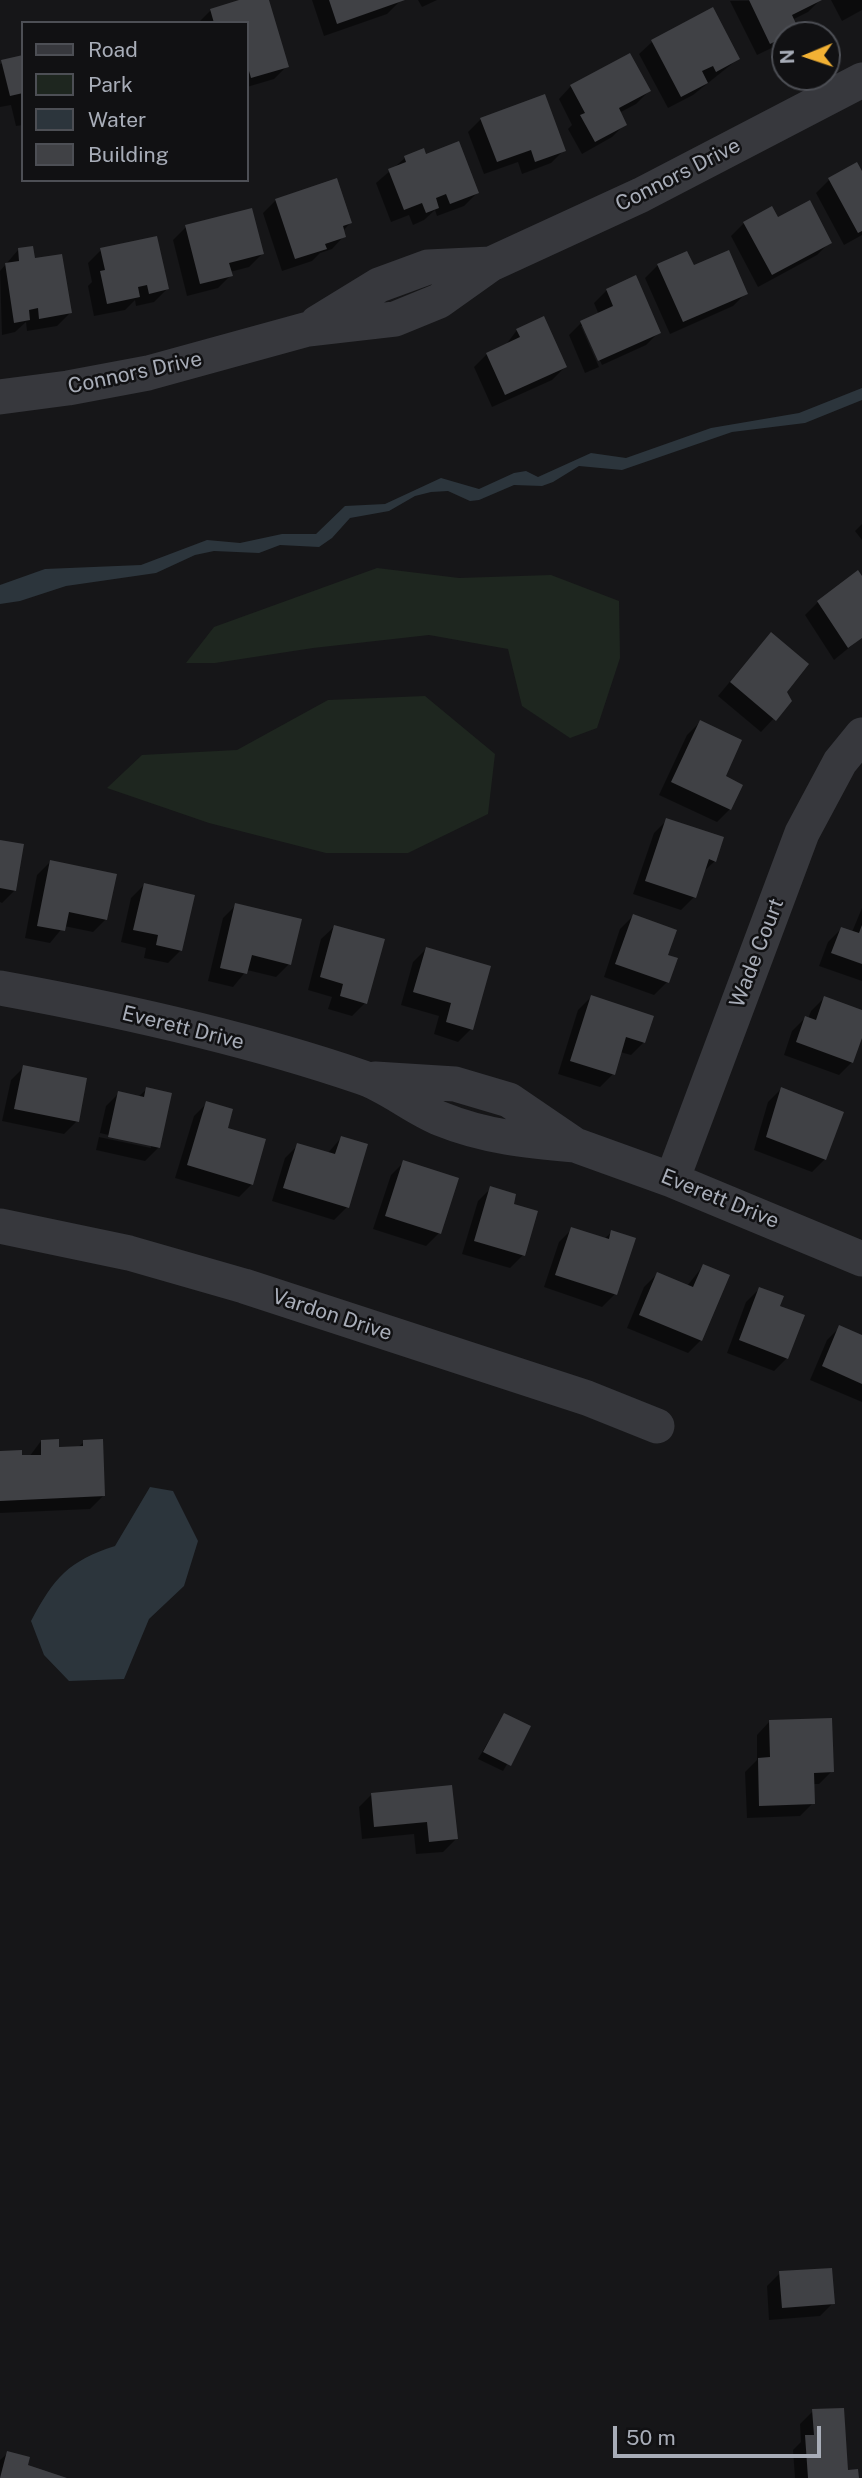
<!DOCTYPE html>
<html>
<head>
<meta charset="utf-8">
<style>
  body { margin:0 }
  #map { position:relative; width:862px; height:2478px; overflow:hidden; background:#161618; font-family:"Public Sans",sans-serif }
  canvas { display:block }
  .legend { position:absolute; left:21px; top:21px; width:228px; height:161px; box-sizing:border-box; background:#111113; border:2px solid #4d4f55; margin:0; padding:9px 12px; list-style:none; font-size:21px; color:#a8adb8 }
  .legend li { display:flex; align-items:center; gap:14px; height:35px }
  .legend b { width:35px; border:2px solid #4d4f55 }
  .north { position:absolute; left:771px; top:21px; width:70px; height:70px; box-sizing:border-box; background:#111113; border:2px solid #4d4f55; border-radius:50%; rotate:268deg; font-size:19px; font-weight:700; line-height:28px; text-align:center; color:#a8adb8 }
  .north::after { content:''; display:block; margin:auto; width:24px; height:32px; background:#f2b134; clip-path:polygon(50% 0,100% 100%,50% 72%,0 100%) }
  .scale { position:absolute; left:613px; top:2426px; width:208px; height:32px; box-sizing:border-box; border:4px solid #a8adb8; border-top:0; padding-left:9px; font-size:21px; line-height:24px; white-space:nowrap; color:#a8adb8; -webkit-text-stroke:5px #111113; paint-order:stroke }
</style>
</head>
<body>
<div id="map">
<canvas width="862" height="2478"></canvas>
<ul class="legend">
<li><b style="height:9px;background:#37383d"></b>Road</li>
<li><b style="height:19px;background:#1e261f"></b>Park</li>
<li><b style="height:19px;background:#2c353c"></b>Water</li>
<li><b style="height:19px;background:#404145"></b>Building</li>
</ul>
<div class="north">N</div>
<div class="scale">50 m</div>
</div>
<script>
const g = document.querySelector('canvas').getContext('2d');
g.lineJoin = 'round';
function paint(path, color) { g.fillStyle = color; g.fill(path, 'evenodd'); }
function stroke(path, color, width, dash) { g.strokeStyle = color; g.lineWidth = width; g.lineCap = dash ? 'butt' : 'round'; g.setLineDash(dash || []); g.stroke(path); }
function write(font, color, halo, rows, align = 'center') {
  g.font = font + ' "Public Sans",sans-serif'; g.lineWidth = 5; g.setLineDash([]); g.textBaseline = 'middle'; g.strokeStyle = halo; g.fillStyle = color; for (const [text, x, y, turn = 0] of rows) {
    g.save(); g.translate(x, y); g.rotate((+turn || 0) * Math.PI / 180); g.textAlign = isNaN(turn) ? turn : align; if (halo) g.strokeText(text, 0, 0); g.fillText(text, 0, 0); g.restore();
  }
}
paint(new Path2D(`
  M377,568l82,10 92,-3 68,26 1,57 -23,70 -27,10 -48,-32 -14,-57 -79,-14 -116,13 -98,15h-29l28,-36z
  M425,696l70,58 -7,60 -80,39h-82l-117,-30 -102,-35 35,-33 95,-5 91,-50z`), '#1e261f');
paint(new Path2D(`
  M862,388v12l-57,23 -73,9 -110,38 -43,-4 -26,16 -11,4 -28,-1 -35,15 -9,1 -22,-10 -17,1 -16,4 -26,15 -39,7 -18,20 -13,9 -39,-2 -21,8 -45,-2 -19,4 -39,18 -90,13 -46,15 -20,3v-19l45,-16 96,-4 66,-25 33,3 42,-9h34l29,-28 40,-2 56,-26 38,11 35,-16 12,-2 12,6 53,-24 35,5 85,-30 88,-15z
  M150,1487l23,4 25,50 -14,45 -35,33 -25,60 -55,2 -25,-26 -13,-34c23,-43 37,-60 84,-75z`), '#2c353c');
paint(new Path2D(`
  M245,0h22l20,66 -13,13 -27,8v-64h-49l13,-13z
  M312,0h88v1l-13,13 -63,22z
  M418,0h19l-15,7z
  M820,0l-12,12 -16,8 5,9 -6,6h-6l-1,7 -27,13 -27,-54z
  M831,0h31v10l-20,11z
  M652,42l86,17 -45,36 -25,13 -29,-54z
  M23,57v68l-7,1 -5,-21 -11,2v-43z
  M571,86l78,5 -13,13 -17,9 6,11 -13,13 -30,17 -14,-25 4,-4 -13,-26z
  M481,119l83,31 -13,13 -29,11 -4,-12 -34,12 -16,-42z
  M425,156l52,37 -13,13 -27,10 -2,-6 -11,10 -11,5 -4,-10 -18,7 -15,-39 29,-25z
  M862,174v61l-18,10 -28,-52 13,-13z
  M276,200l74,23 -7,8 1,5 -12,13 -12,4 -8,8 -30,10 -19,-58z
  M778,220l52,22 -13,13 -59,32 -27,-51 13,-13z
  M186,227l76,27 -13,13 -19,5 1,3 -13,13 -31,8 -14,-56z
  M18,250l16,10 36,53 -13,13 -30,5 -1,-9 -11,10 -13,3 -2,-64z
  M101,250l66,39 -13,13 -18,4 -1,-6 -10,10 -31,6 -6,-30 4,-4 -4,-19z
  M658,265l35,3 53,25 -13,13 -63,28 -25,-56z
  M607,290l52,42 -13,13 -44,20 -18,-39h-3l18,41 -14,6 -16,-38 13,-13 17,-7 -5,-12z
  M517,330l48,37 -13,13 -60,27 -18,-40 13,-13 18,-8z
  M862,524v16l-7,-9z
  M862,579v58l-28,23 -29,-45 13,-13z
  M758,648l32,53 -29,31 -43,-36z
  M700,722l23,55 7,32 -13,13 -58,-27 28,-60z
  M667,820l48,41 -13,12 -8,24 -13,13 -48,-16 21,-61z
  M0,842l15,48 -13,13 -2,-1z
  M50,862l56,57 -13,13 -29,-6 -14,17 -25,-5 12,-63z
  M144,885l37,65 -13,13 -24,-5 2,-10 -25,-6 10,-44z
  M236,905l53,59 -13,13 -29,-7 -14,17 -25,-6 15,-63z
  M862,908v73l-43,-15 9,-24 13,-13 11,3z
  M633,916l33,40 1,26 -13,13 -50,-18 16,-48z
  M334,927l31,76 -13,13 -24,-7 4,-12 -24,-7 13,-51z
  M426,949l45,80 -13,13 -24,-8 5,-18 -38,-11 12,-43z
  M591,997l53,45 -13,13 -11,-3 -7,22 -13,13 -42,-13 20,-64z
  M824,998l38,14v21l-10,29 -13,13 -55,-20 8,-24 13,-13 3,1 3,-8z
  M24,1067l53,54 -13,13 -62,-13 9,-41z
  M147,1089l23,5 -12,54 -13,13 -49,-11 10,-44 13,-13 19,4zM100,1133l51,12v3l-52,-11z
  M781,1089l44,70 -13,13 -58,-22 14,-48z
  M207,1103l18,27 27,54 -13,13 -64,-19 19,-62z
  M341,1138l6,69 -13,13 -62,-19 13,-43 13,-13 29,9z
  M404,1162l35,71 -13,13 -53,-17 18,-54z
  M491,1188l20,17 12,50 -13,13 -48,-14 16,-53z
  M572,1229l32,10 8,-7 3,62 -13,13 -58,-20 15,-45z
  M703,1266l-2,74 -13,13 -61,-25 17,-41 13,-13 30,12z
  M759,1289l19,18 9,51 -13,13 -47,-18 19,-51z
  M840,1327l22,9v66l-52,-22 17,-40z
  M41,1441l17,8 19,-1 7,-6 19,54 -13,13 -90,4v-60l29,4z
  M504,1715l25,12 -26,44 -25,-12z
  M769,1722l63,49 -13,13h-6v19l-13,13 -53,2 -2,-46 12,-12v-25z
  M451,1787l5,52 -13,13 -27,2 -2,-20 -52,5 -3,-32 13,-13z
  M780,2273l53,30 -13,13 -51,4 -2,-34z
  M813,2411l33,61 11,6h-62l-2,-28 8,-8 -1,-18z
  M8,2453l18,13 40,12h-66v-18z`), '#0007');
paint(new Path2D(`
  M239,0h30l20,67 -38,11 -4,-14v-41h-33l-4,-14z
  M329,0h76l-68,24z
  M749,0h73l-30,15 7,15 -29,14z
  M713,7l27,52 -24,13 -3,-6 -11,5 6,12 -27,14 -30,-57z
  M630,53l21,38 -32,17 8,17 -32,17 -15,-27 5,-2 -15,-28z
  M23,55v38l-13,3 -9,-36z
  M545,94l21,57 -31,11 -4,-12 -34,12 -17,-44z
  M459,141l20,52 -29,11 -4,-10 -10,4 3,10 -13,5 -4,-10 -18,7 -16,-41 18,-7 -2,-6 20,-8 2,6z
  M857,162l5,9v60l-4,2 -30,-55z
  M337,178l15,45 -9,3 3,11 -21,7 2,5 -32,10 -20,-60z
  M810,200l22,43 -60,32 -29,-53 29,-16 6,11z
  M252,208l12,46 -35,9 4,13 -33,8 -15,-59z
  M157,236l12,53 -20,5 -2,-9 -9,2 2,10 -33,7 -7,-33 5,-1 -5,-22z
  M33,246l2,12 27,-4 10,59 -33,6 -1,-11 -9,2 1,10 -16,3 -9,-60 14,-2 -1,-13z
  M729,250l19,44 -65,28 -26,-58 30,-13 7,14z
  M636,275l25,58 -63,28 -18,-40 33,-15 -7,-17z
  M544,316l23,51 -62,28 -19,-42 34,-16 -4,-8z
  M858,570l4,6v62l-14,10 -31,-47z
  M771,632l38,32 -22,28 5,9 -16,20 -46,-39z
  M700,720l42,20 -16,36 17,9 -12,25 -60,-28z
  M666,818l58,19 -8,25 -7,-3 -13,39 -51,-17z
  M0,840l24,4 -8,47 -16,-3z
  M50,860l67,14 -10,46 -38,-8 -4,19 -28,-5z
  M144,883l51,12 -13,56 -26,-6 2,-10 -25,-5z
  M235,903l67,16 -11,46 -39,-10 -5,19 -27,-6z
  M633,914l44,16 -9,25 10,3 -9,25 -54,-19z
  M334,925l51,14 -18,65 -27,-8 3,-12 -23,-7z
  M862,925v39l-31,-11 10,-26 18,6z
  M426,947l65,19 -18,64 -27,-8 5,-19 -38,-11z
  M591,995l63,21 -9,27 -19,-6 -11,38 -45,-14z
  M824,996l38,14v28l-9,25 -57,-21 9,-26 11,4z
  M23,1065l64,13 -8,44 -65,-13z
  M146,1087l26,6 -12,55 -52,-11 10,-46 26,6z
  M781,1087l63,25 -18,48 -60,-23z
  M206,1101l27,8 -5,19 38,11 -13,46 -66,-20z
  M341,1136l27,8 -19,64 -66,-20 14,-45 38,11z
  M403,1160l56,18 -18,56 -56,-18z
  M490,1186l26,8 -2,10 24,7 -13,45 -51,-15z
  M571,1227l38,12 2,-9 25,8 -19,57 -62,-20z
  M703,1264l27,11 -28,66 -63,-26 18,-43 36,15z
  M759,1287l25,9 -4,10 25,9 -17,44 -49,-19z
  M839,1325l23,10v49l-40,-18z
  M59,1439v8l24,-1v-6l20,-1 2,57 -105,5v-50l22,-1v5h19v-15z
  M504,1713l27,13 -20,40 -28,-14z
  M832,1718l2,54 -20,1 1,31 -56,2 -1,-48 12,-1 -1,-37z
  M452,1785l6,54 -29,3 -2,-20 -53,5 -3,-34z
  M832,2268l3,36 -53,4 -3,-37z
  M844,2408l4,62 10,-1 1,9h-51l-3,-43h9l-2,-26z
  M7,2451l23,6 -2,8 39,13h-67z`), '#404145');
stroke(new Path2D(`
  M317,323l62,-38 49,-18 63,-3
  M0,397l68,-9 80,-15 160,-44 87,-10 44,-18 52,-37 150,-69 221,-115
  M0,988c121,22 244,49 361,89 28,9 52,31 80,42 44,18 88,22 134,26
  M375,1079l80,5 54,16 66,45 97,35 190,79
  M672,1180l130,-347 38,-71 22,-27
  M0,1226l129,27 115,33 343,112 70,28`), '#37383d', 35);
write('21px', '#a8adb8', '#111113', [
  ["Connors Drive",678,175,-27],
  ["Connors Drive",135,373,-12],
  ["Wade Court",757,953,-69],
  ["Everett Drive",183,1028,14],
  ["Everett Drive",720,1199,22],
  ["Vardon Drive",332,1315,18]
]);
</script>
</body>
</html>
